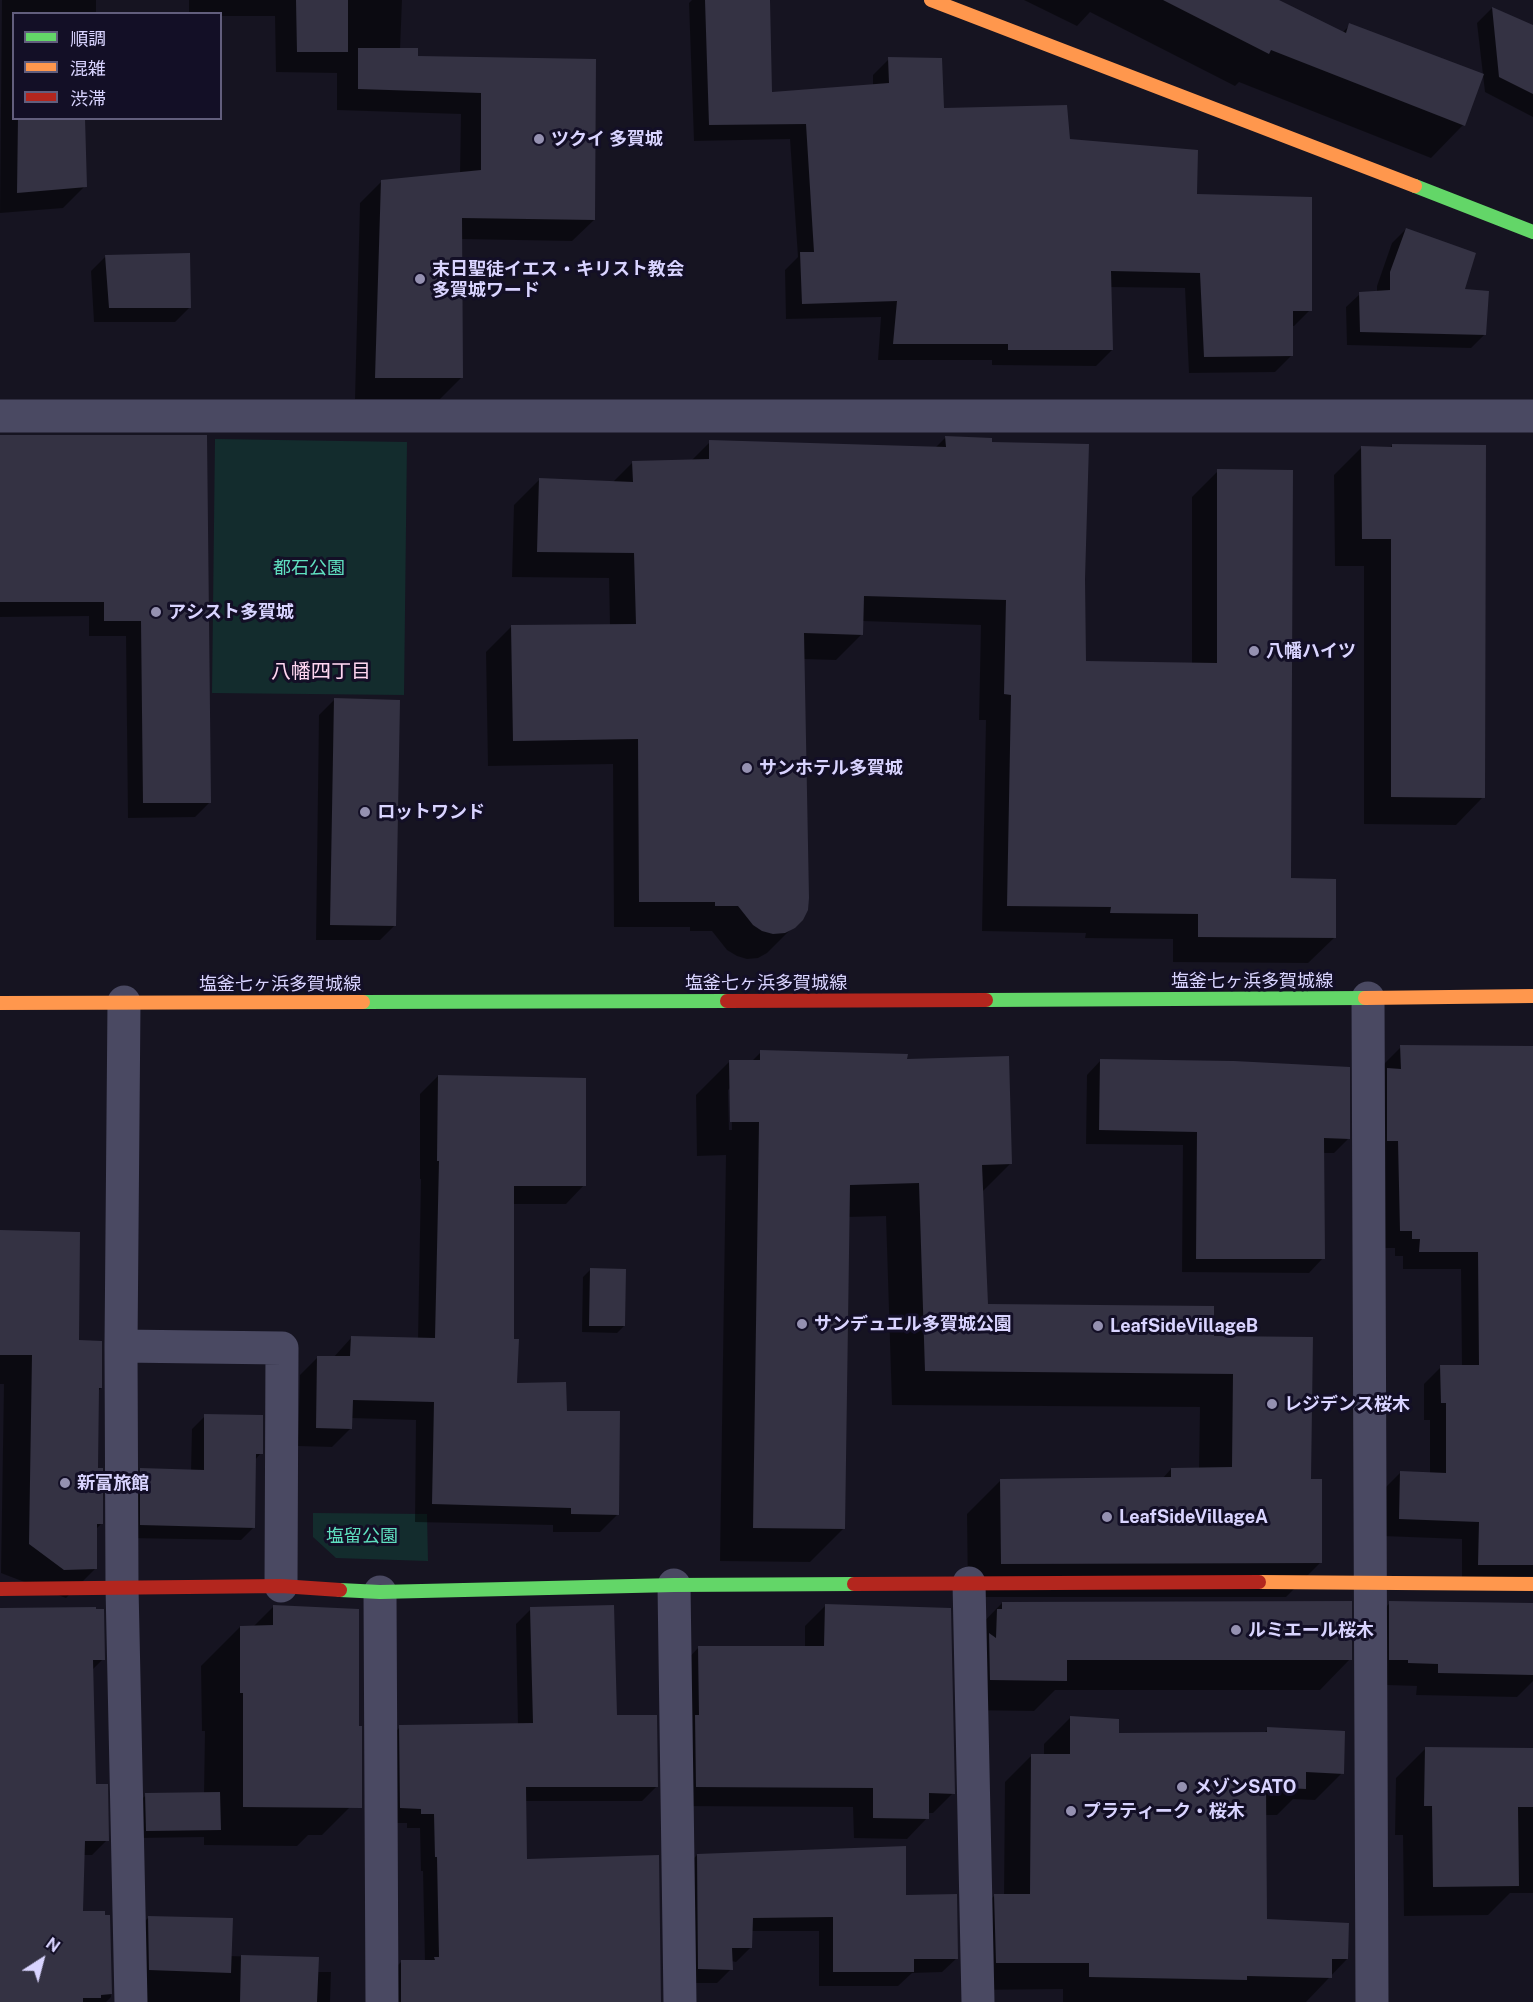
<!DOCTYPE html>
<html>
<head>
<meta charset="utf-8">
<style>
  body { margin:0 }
  #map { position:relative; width:1533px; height:2002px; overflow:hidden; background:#161421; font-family:"Public Sans","Noto Sans JP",sans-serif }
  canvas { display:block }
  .legend { position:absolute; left:12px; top:12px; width:210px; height:108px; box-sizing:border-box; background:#130f26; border:2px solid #625e7d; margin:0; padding:8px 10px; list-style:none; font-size:18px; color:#d9d4ff }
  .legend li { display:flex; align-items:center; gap:12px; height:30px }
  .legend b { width:30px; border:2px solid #625e7d }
  .north { position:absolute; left:12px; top:1930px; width:60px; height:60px; -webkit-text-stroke:4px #130f26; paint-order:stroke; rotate:36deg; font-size:16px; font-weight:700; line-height:24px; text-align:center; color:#d9d4ff }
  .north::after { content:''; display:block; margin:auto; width:21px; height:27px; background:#d9d4ff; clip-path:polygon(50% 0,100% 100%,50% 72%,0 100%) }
</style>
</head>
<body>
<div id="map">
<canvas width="1533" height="2002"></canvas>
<ul class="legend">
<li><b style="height:8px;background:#63d668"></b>順調</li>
<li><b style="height:8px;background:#ff974d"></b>混雑</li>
<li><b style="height:8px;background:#b3261e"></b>渋滞</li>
</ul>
<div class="north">N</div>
</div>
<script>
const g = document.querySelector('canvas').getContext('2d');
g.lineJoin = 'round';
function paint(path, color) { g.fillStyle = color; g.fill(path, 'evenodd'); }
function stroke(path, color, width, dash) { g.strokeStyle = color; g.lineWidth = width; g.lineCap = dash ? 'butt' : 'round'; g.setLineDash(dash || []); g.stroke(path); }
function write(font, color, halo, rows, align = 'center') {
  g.font = font + ' "Public Sans","Noto Sans JP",sans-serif'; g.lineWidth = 6; g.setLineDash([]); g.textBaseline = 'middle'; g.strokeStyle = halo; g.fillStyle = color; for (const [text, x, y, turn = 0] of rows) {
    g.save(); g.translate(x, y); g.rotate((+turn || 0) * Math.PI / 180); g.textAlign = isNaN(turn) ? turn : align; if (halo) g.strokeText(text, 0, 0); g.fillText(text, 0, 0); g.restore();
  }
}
paint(new Path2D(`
  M215,439l192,3 -3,253 -192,-2z
  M313,1513l114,1 1,47 -92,-3 -23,-21z`), '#132c2d');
paint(new Path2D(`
  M2,0h94v14h-82v104h70l1,68 -22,22 -63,5z
  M189,0h213l-2,50 16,7 179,4 -1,159 -22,21 -111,-2v139l-21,21h-85l5,-196 22,-22 78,-7 1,-60 -124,-4v-37l-61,-1 -1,-56h-55v-2h-31z
  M692,0h76l3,93 102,-7v-11l16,-16 54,51 126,30 126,56 115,114 -16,16h-3v30l-16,16 -86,1 -4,-85 -75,-1 2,63 -16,16 -104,-1v-5h-114l3,-43 -95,2 -1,-49 13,-13 -8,-118 -96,2 -5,-138z
  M1024,0h251l67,33 8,-8 113,100 -32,33 -192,-76 -4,4 -145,-74 -13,14z
  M1492,8l41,18v91l-48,-25 -8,-69z
  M1406,229l57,61 22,44 -14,14 -124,-3 -1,-38 14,-13 17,-1v-7l15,-43z
  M106,256l84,51 -15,15h-81l-3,-51z
  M205,436l5,366 -15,15 -67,1 -2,-182h-37v-20l-89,1v-180z
  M946,437l44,7 94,135 1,83 107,2v-167l26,-26 72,409 44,58 -26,25 -135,-1v-23l-88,-1 1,-5 -104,-2 4,-211h-7l2,-95 -119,-4v13l-26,26 -33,-1 -2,260 -34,34 -9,5 -11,1 -10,-3 -10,-6 -15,-19h-22v-4h-76l-1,-163 -125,2 -2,-114 25,-25 99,-2 -1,-47 -97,-1 2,-72 25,-25 73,3 21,-21 58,-1 19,-19 225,6z
  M1392,445l91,352 -27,28 -92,-1v-258h-29l-1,-91 27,-27h29z
  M334,700l61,225 -15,15h-64l3,-225z
  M1401,1047h132v529l-71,5v-42l-80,-3 2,-47 17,-17 29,1v-53h-6v-36l17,-17h21l-1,-98h-58v-13h-8v-8h-12l1,-184z
  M761,1052l145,8 105,103 -29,29 5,113 225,32 97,143 11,83 -34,34h-318l-1,-83 34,-34 161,-1 9,-10h28l1,-62 -308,-2 -6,-189 -38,1 -4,311 -34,34 -90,-1 6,-406 -29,1 -1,-61 34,-34h22zM731,1087l1,43h-3l-1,-40z
  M1101,1060l247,79 -14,14h-11v105l-14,15 -127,-1 1,-127 -97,-1 1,-69z
  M438,1076l146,109 -18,19h-53l-1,136 4,44 50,28 52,102 -18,18h-47v-7l-138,-3 1,-102 -65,-2 -1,11 -18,18 -34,-1 2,-71 18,-18 15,1 18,-20 67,1 3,-160h-1v-85z
  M0,1231l77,111 24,46 -3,3 -1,78 4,55 -5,5 -1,40 -29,29 -65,-25 3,-189h-4z
  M590,1270l34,56 -7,7 -35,-1 1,-55z
  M205,1416l56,37 -6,7 -1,67 -13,13 -113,-2v-55l13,-13 50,1 1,-42z
  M1002,1603l348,56 -30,31h-265l-21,21 -74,-1 12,-76z
  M1390,1603l143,1v77l-16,16 -101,-2 1,-9 -30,-1 -20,-60z
  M825,1606l128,187 -20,20h-6v5l-20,21 -53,-1 -1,-31 -177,-1 3,-138 20,-21h106v-21z
  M273,1607l85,120 3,69 -39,39h-14l-11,11 -93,-1v-8l-65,1v-36l7,-7 58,-2 1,-62h-3l-1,-65 39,-39h13z
  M0,1609l103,50 -11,11 3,115 12,55 -15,15h-9l-2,57 28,4 2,81 -5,5h-106z
  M531,1609l85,108 41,69 -15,15h-118l1,60 136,141h-275v-25l15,-15h24l-2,-91h-2l-1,-43h-13v-5h-21l-1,-81 15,-15 118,-2 -2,-101z
  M1070,1718l48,16h145l5,-5 74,44 -27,27 -22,-1 -16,16h-12l1,106 81,38 -41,43h-243v-13l-93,1 -2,-68 27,-27h9l1,-113 27,-27h12v-11z
  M1425,1749l108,1v143h-23l-22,22 -84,1 -1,-81h-8l1,-57z
  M697,1855l207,41 53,62 -15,14 -30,1 -14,13h-79v-55h-68v16l-15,15 -5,-1v8l-14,14h-33l-1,-113z
  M148,1918l82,38 87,3v13h14l-1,30h-195l-1,-70z`), '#0007');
paint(new Path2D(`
  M296,0h52v52h-51z
  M705,0h65l2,92 117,-9 -1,-26 54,1 2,50 123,-3 3,34 128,11 -1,44 115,3v114h-19v45l-89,1 -4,-84 -89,-2 2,79h-105v-6h-115l4,-43 -95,3 -2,-52h14l-8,-128 -97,1z
  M1163,0h116l67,33 3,-10 135,51 -19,52 -194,-76 -2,4z
  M1492,7l41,18v69l-34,-17z
  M358,48h60v8l178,3 -1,161 -133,-2 1,160h-88l6,-198 100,-10v-77l-123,-4z
  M18,118h67l2,69 -70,6z
  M1406,228l70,25 -11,36 24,2 -3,44 -126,-3 -1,-40 31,-2v-18z
  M190,253l1,55h-82l-4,-53z
  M0,435h207l4,368h-68l-2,-182h-37v-19h-104z
  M945,436l47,2v4l97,2 -4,135 1,82 131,2v-194l76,1 -2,408 45,1v59l-138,-1v-23l-88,-1 1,-6 -104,-1 4,-211 -7,-1 2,-94 -142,-4 -1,39 -59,-2 5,265 -1,12 -5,10 -8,8 -10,5 -12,1 -11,-3 -9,-6 -15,-19h-23v-4h-76l-1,-163 -125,2 -2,-116 125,-1 -2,-71 -97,-1 2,-74 94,4 -1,-21 77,-2v-19l237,7z
  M1392,444l94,1 -1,353 -94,-1v-258h-29l-1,-93 31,1z
  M334,698l66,2 -4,226 -66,-1z
  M1400,1045l133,1v519h-55l1,-43 -80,-3 1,-48 46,2v-70h-5l-1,-38h39l-1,-113h-59l1,-13h-8v-8h-12l-2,-90h-11v-73l14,1z
  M760,1050l148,4 -1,5 102,-3 3,108 -30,1 6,139 226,2v30l99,1 -2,142h11v84l-321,1 -1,-85 171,-2v-9l61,-1 1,-93 -308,-3 -6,-188 -69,2 -5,344 -92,-1 6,-406h-29l-1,-62h31z
  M1100,1059l134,2 116,6v72l-26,-1 1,121h-129l1,-127 -98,-2z
  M438,1075l148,3v108h-72v153h5l-2,44 49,-1 1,29h53l-1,104 -48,-1v-6l-139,-4 2,-102 -81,-2 -1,29 -36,-1 1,-72h33l1,-20 84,2 4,-177h-2z
  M0,1230l80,2 -1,108 23,1v47h-3l-1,80h5v56h-6v45l-33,1 -35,-26 3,-189h-32z
  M590,1268l36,1 -1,57h-36z
  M204,1414l59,1v39h-7l-1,74 -115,-3v-57l64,2z
  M1352,1601v59h-285v21l-77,-1 -1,-47 7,5 1,-29h5v-7z
  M1389,1601l144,2v72l-95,-2v-9l-30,-1v-3h-19z
  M825,1604l126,4 4,186 -26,-1v26l-56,-1v-30l-177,-1 -1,-72h4l-1,-69h126z
  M273,1605l86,4v117h3v82l-119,-1v-114h-3v-67l33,-1z
  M614,1605l3,110h40l1,72h-132l1,72 132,-4 2,147h-260v-42h34l-1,-3h5l-2,-100h-2l-1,-43h-13v-5l-21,-1 -1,-83 134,-2 -3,-116z
  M96,1607v2h8l1,51h-12l3,124h12l1,57h-24l-2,70h22v4h5l2,79 -11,1v3h-18v4h-83v-394z
  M1070,1716l49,3v14l148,-1v-5l78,4 -1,43 -38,-2v17l-40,-2 1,132 82,4 -1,36h-16v19l-85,-2v4l-158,-3v-14h-93l-2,-69h36l1,-140h39z
  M1425,1747l108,1v59h-15l1,79 -86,1 -1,-81h-8z
  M220,1792l1,38 -75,1 -1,-38z
  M906,1846v49l51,-1 1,65h-44v13h-81v-55l-80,1 -1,30h-20l1,22 -35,-1 -1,-115z
  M148,1916l85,2 -2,55 -82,-3z
  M241,1955l78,2 -2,45h-77z`), '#343243');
stroke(new Path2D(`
  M0,416h1533
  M1368,998l4,1004
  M124,1002l-3,344 1,241 9,415
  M121,1346l161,2 -1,238
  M969,1583l9,419
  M674,1585l6,417
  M380,1592l2,410`), '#4a4962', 33);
stroke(new Path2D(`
  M1415,186l118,46
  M986,1000l379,-2
  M363,1002l364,-1
  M340,1590l40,2 294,-7 180,-1`), '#63d668', 14);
stroke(new Path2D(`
  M931,0l484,186
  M1365,998l168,-2
  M0,1003l363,-1
  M1259,1582l274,2`), '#ff974d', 14);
stroke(new Path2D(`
  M727,1001l259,-1
  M854,1584l405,-2
  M0,1589l281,-3 59,4`), '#b3261e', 14);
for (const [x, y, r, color] of [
  [539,139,6,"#9591b1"],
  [420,279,6,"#9591b1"],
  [156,612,6,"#9591b1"],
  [1254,651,6,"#9591b1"],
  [747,768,6,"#9591b1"],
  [365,812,6,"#9591b1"],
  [802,1324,6,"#9591b1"],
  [1098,1326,6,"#9591b1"],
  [1272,1404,6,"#9591b1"],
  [65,1483,6,"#9591b1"],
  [1107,1517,6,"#9591b1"],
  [1236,1630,6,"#9591b1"],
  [1182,1787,6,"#9591b1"],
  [1071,1811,6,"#9591b1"]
]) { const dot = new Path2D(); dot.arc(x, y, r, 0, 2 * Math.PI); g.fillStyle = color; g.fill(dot); stroke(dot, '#130f26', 2); }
write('bold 18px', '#d9d4ff', '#130f26', [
  ["ツクイ 多賀城",551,139],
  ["末日聖徒イエス・キリスト教会",432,269],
  ["多賀城ワード",432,290],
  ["アシスト多賀城",168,612],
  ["八幡ハイツ",1266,651],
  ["サンホテル多賀城",759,768],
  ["ロットワンド",377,812],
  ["サンデュエル多賀城公園",814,1324],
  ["LeafSideVillageB",1110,1326],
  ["レジデンス桜木",1284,1404],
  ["新富旅館",77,1483],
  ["LeafSideVillageA",1119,1517],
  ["ルミエール桜木",1248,1630],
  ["メゾンSATO",1194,1787],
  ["プラティーク・桜木",1083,1811]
], 'left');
write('18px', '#5fe0c0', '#130f26', [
  ["都石公園",309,568],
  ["塩留公園",362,1536]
]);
write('18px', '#d9d4ff', '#130f26', [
  ["塩釜七ヶ浜多賀城線",1252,981],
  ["塩釜七ヶ浜多賀城線",766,983],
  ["塩釜七ヶ浜多賀城線",280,984]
]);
write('20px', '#ffd6f0', '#130f26', [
  ["八幡四丁目",321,672]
]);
</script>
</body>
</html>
